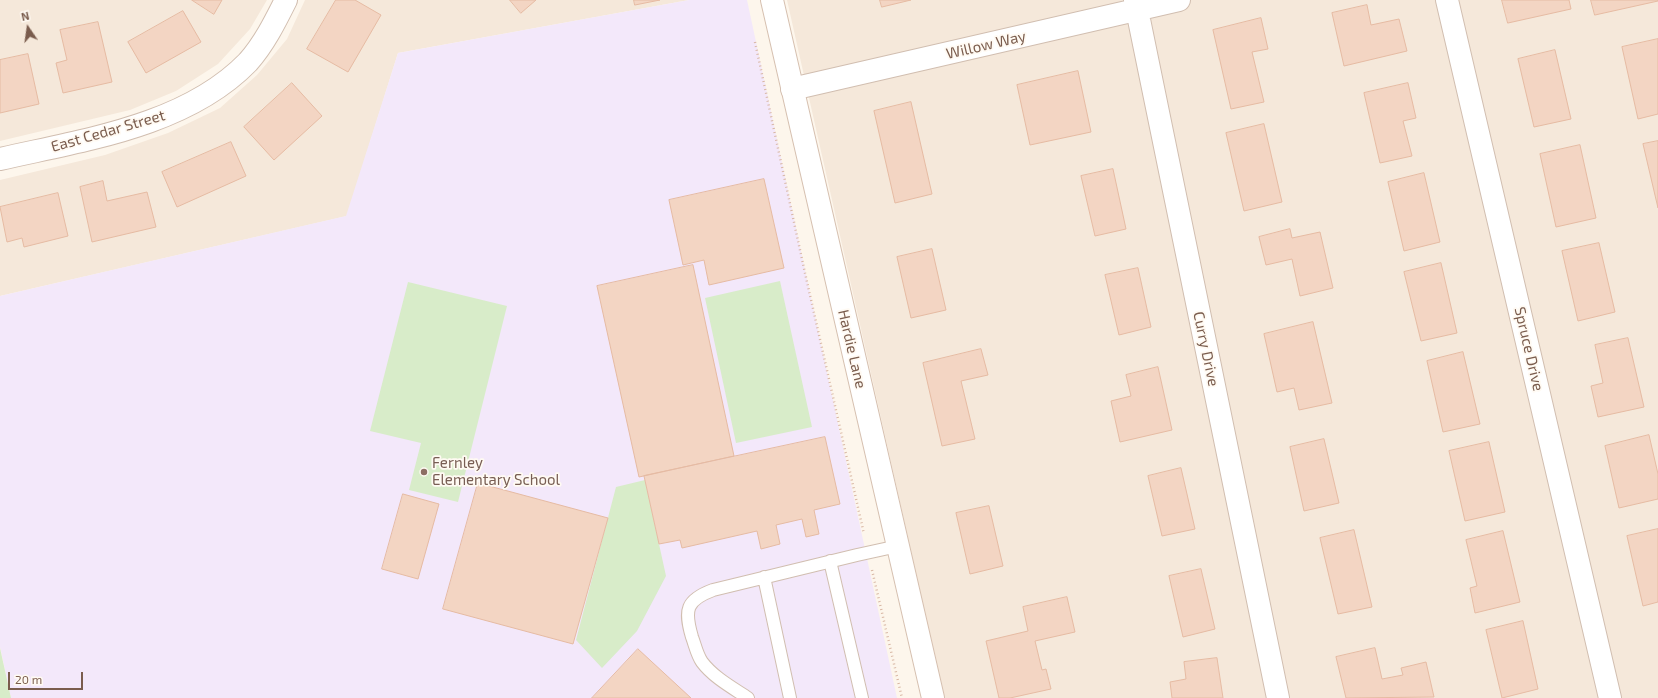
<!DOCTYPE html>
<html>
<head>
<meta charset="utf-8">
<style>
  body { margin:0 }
  #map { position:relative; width:1658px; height:698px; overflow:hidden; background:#fdf6ec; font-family:"Exo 2",sans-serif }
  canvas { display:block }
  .north { position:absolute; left:8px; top:8px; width:40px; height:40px; -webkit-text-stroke:3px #fffaf3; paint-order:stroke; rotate:347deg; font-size:11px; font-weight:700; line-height:16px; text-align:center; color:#7a5c4d }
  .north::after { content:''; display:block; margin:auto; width:14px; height:18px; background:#7a5c4d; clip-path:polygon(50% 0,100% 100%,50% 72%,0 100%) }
  .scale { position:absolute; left:8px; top:672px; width:75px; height:18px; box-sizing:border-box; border:2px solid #7a5c4d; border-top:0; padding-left:5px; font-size:12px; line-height:14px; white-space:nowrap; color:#7a5c4d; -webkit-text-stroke:3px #fffaf3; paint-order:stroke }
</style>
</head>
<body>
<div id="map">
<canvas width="1658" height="698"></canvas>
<div class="north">N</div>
<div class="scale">20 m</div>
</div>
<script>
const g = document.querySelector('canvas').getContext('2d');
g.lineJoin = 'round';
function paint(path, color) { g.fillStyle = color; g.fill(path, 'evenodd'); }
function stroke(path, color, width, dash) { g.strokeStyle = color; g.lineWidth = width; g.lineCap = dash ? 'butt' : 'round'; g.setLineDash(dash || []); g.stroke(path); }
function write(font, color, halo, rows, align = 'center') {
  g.font = font + ' "Exo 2",sans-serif'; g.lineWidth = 3.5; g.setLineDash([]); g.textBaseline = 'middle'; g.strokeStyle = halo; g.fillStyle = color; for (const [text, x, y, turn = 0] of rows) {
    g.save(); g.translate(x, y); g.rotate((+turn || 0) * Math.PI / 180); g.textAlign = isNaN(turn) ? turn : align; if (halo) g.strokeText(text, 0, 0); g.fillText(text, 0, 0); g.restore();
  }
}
paint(new Path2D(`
  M0,0h267l-17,29 -32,35 -42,27 -46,19 -130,31z
  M305,0h384l-291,53 -51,163 -347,80v-116l105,-25 63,-22 52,-25 37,-33 30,-36z
  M787,0h871v698h-714z`), '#f5e8da');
paint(new Path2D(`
  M689,0h58l150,698h-886l-11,-51v-351l346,-80 52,-163z`), '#f3e8fa');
paint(new Path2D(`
  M780,281l32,146 -76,16 -31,-145z
  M408,282l99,24 -49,196 -49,-12 12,-47 -51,-12z
  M645,480l21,96 -29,55 -35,37 -26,-28 40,-153z
  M0,648l11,50h-11z`), '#d8ecc9');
const building = new Path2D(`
  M192,0h30l-8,14z
  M336,0h19l26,15 -33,57 -41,-23z
  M510,0h26l-15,13z
  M634,0h26l-25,5z
  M880,0h31l-29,7z
  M1502,0h67l2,9 -63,14z
  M1591,0h67v1l-63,14z
  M1367,5l4,20 28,-6 8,32 -63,15 -12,-53z
  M183,11l18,31 -55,31 -18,-31z
  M1261,18l7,31 -16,3 12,50 -33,7 -18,-79z
  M98,22l14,60 -49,11 -7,-30 11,-3 -7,-30z
  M1658,39v75l-20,5 -16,-72z
  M1555,50l16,69 -37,8 -16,-68z
  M28,54l11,50 -39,9v-53z
  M1078,71l13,61 -61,13 -13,-60z
  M292,83l30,33 -48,44 -30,-33z
  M1408,83l8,35 -13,3 9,35 -32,7 -16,-70z
  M911,102l21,92 -37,9 -21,-92z
  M1264,124l18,78 -38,9 -18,-78z
  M1658,141v67l-15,-64z
  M231,142l15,34 -69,31 -15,-35z
  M1580,145l16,73 -40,9 -16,-73z
  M1113,169l13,60 -31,7 -14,-60z
  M1424,173l16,69 -36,9 -16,-69z
  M764,179l20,89 -75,17 -5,-25 -21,5 -14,-65z
  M103,181l4,20 40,-9 9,35 -64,15 -12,-55z
  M58,193l10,43 -44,11 -2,-9 -15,4 -7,-35z
  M1290,229l2,9 28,-6 13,56 -33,8 -8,-37 -26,6 -7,-28z
  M1599,243l16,69 -37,9 -16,-70z
  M932,249l14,61 -35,8 -14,-61z
  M1441,263l16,70 -36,8 -17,-69z
  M693,265l41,191 -95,21 -42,-191z
  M1138,268l13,59 -32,8 -14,-60z
  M1313,322l19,81 -33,7 -5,-22 -17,4 -13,-58z
  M1628,338l16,69 -46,10 -7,-31 12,-3 -8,-38z
  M981,349l7,26 -27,6 14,58 -33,7 -19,-83z
  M1463,352l17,72 -37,8 -16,-71z
  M1158,367l14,63 -52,12 -9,-41 20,-5 -5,-21z
  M1649,435l9,39v25l-39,9 -14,-62z
  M825,437l15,67 -26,6 5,24 -13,3 -4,-18 -26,6 4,19 -19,5 -4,-18 -75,17 -2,-8 -21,4 -15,-68z
  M1324,439l15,64 -35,8 -14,-64z
  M1489,442l16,70 -40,9 -16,-70z
  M1181,468l14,61 -33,7 -14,-60z
  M478,483l130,35 -35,126 -130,-35z
  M403,494l36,10 -21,75 -36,-10z
  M989,506l14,60 -33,8 -14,-61z
  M1658,529v73l-15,4 -16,-70z
  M1354,530l18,77 -34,7 -18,-76z
  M1503,531l17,71 -45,11 -5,-25 7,-2 -11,-46z
  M1201,569l14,60 -32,8 -14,-61z
  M1067,597l8,35 -40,9 7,29 4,-1 5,20 -41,9h-11l-13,-57 42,-10 -5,-24z
  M1523,621l15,68 -36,9 -16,-68z
  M1375,648l7,31 21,-4 -2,-7 25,-6 8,35 -88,1 -10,-41z
  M638,649l53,49h-99z
  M1217,658l6,40h-51l-2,-16 16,-3 -2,-17z`);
paint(building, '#f3d5c3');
stroke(building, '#e6bba3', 1);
const lane = new Path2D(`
  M830,561l32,137
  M764,577l26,121
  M748,698c-15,-10 -35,-21 -46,-36 -5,-7 -7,-17 -10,-25 -8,-27 -6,-37 21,-47l144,-35 41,-9`);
const street = new Path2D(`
  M1135,0l143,698
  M1447,0l163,698
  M792,89l387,-89
  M0,159c83,-19 186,-33 248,-97 16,-18 27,-40 38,-62`);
const secondary = new Path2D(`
  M772,0l161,698`);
stroke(lane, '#d1beb0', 14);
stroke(street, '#d1beb0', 24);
stroke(secondary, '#d6c0b0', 24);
stroke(new Path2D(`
  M755,42l50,231 59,261
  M872,570l30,128`), '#d9b8a5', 2.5, [1, 3]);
stroke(lane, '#fff', 12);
stroke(street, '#fff', 22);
stroke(secondary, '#fff', 22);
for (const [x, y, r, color] of [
  [424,472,4,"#8d6e63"]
]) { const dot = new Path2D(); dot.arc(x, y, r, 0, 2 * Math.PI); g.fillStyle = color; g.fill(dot); stroke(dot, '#fffaf3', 1.5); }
write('15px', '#7a5c4d', '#fffaf3', [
  ["Willow Way",986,45,-13],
  ["East Cedar Street",108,131,-16],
  ["Hardie Lane",852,349,77],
  ["Curry Drive",1206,349,78],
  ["Spruce Drive",1529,349,77]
]);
write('15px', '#785e54', '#fffaf3', [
  ["Fernley",432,463],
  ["Elementary School",432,480]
], 'left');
</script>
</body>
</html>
